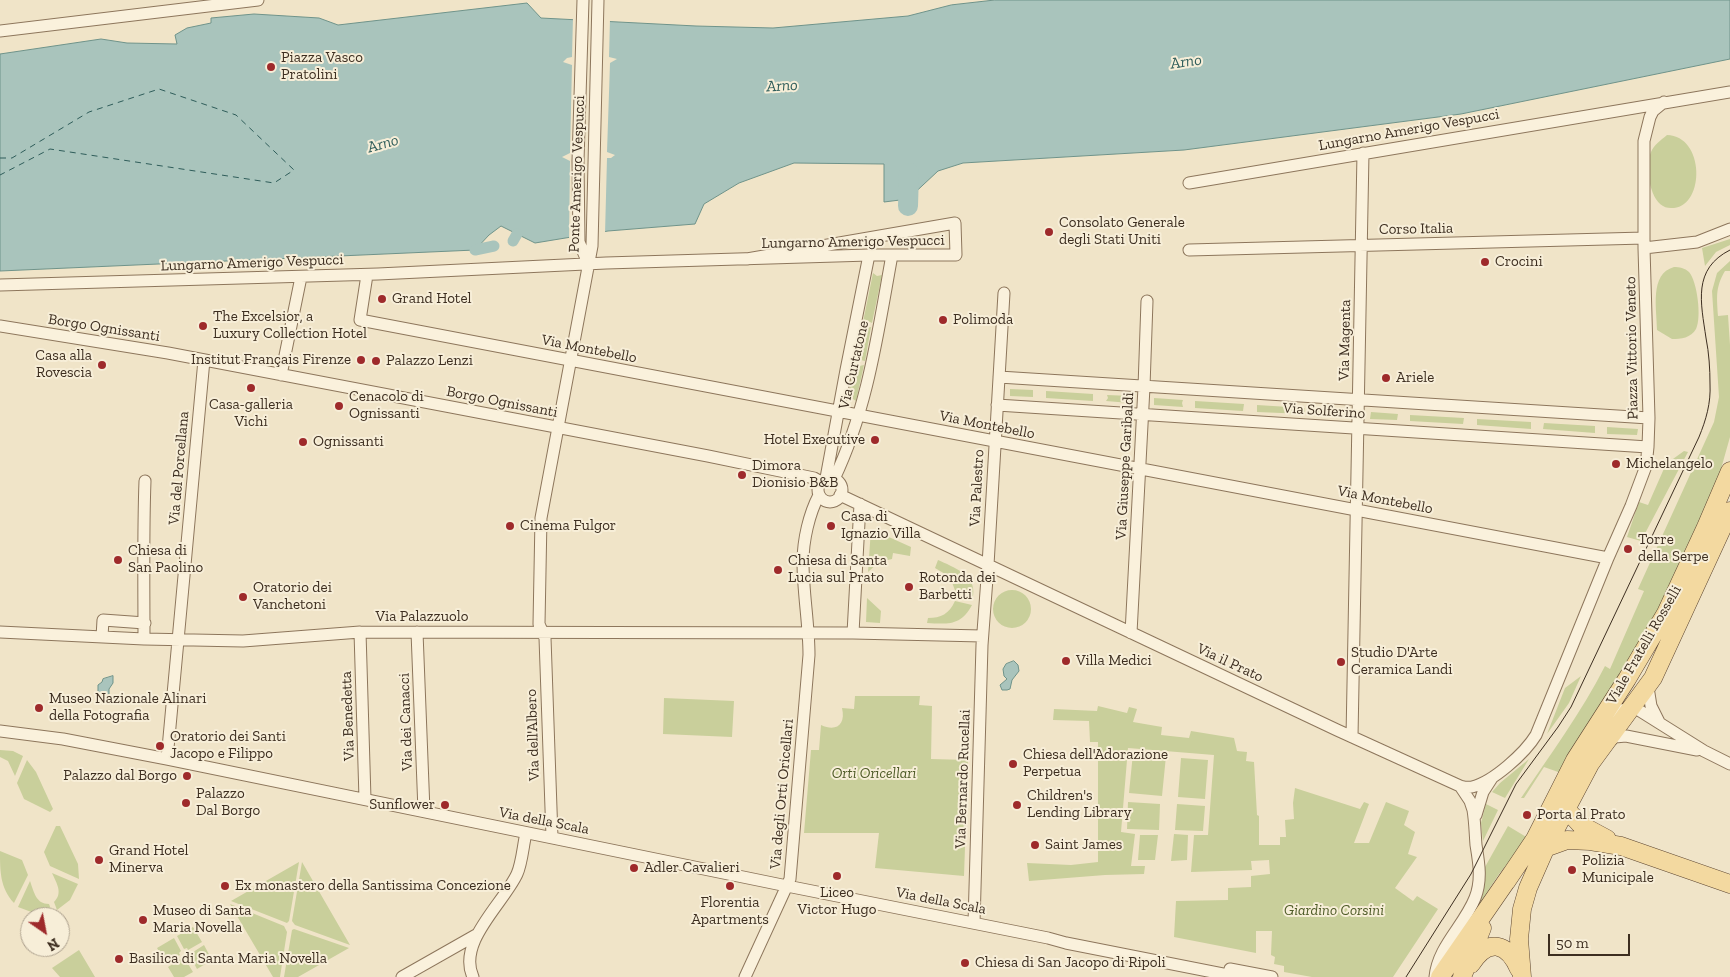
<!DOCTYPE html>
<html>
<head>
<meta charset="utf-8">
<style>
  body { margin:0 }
  #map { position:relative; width:1730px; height:977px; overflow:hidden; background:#f0e4c8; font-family:"Zilla Slab",serif }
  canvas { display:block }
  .north { position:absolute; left:20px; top:907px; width:50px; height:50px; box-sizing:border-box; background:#f7eed8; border:1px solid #ada18e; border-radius:50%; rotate:147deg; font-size:14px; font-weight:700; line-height:20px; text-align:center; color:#3d2e20 }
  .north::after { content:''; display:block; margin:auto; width:18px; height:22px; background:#9e2a2b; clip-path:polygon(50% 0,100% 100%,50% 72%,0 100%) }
  .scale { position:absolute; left:1548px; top:934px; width:82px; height:22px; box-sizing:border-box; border:2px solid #3d2e20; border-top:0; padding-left:6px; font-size:15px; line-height:18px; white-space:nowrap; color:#3d2e20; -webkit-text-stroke:4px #f7eed8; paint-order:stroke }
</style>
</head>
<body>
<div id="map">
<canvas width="1730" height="977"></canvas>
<div class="north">N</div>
<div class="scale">50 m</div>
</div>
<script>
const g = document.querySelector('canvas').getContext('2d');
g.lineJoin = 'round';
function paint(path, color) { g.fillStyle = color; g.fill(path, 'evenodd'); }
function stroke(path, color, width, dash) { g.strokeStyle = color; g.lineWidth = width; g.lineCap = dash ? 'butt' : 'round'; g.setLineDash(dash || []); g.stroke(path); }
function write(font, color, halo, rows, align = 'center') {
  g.font = font + ' "Zilla Slab",serif'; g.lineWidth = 4; g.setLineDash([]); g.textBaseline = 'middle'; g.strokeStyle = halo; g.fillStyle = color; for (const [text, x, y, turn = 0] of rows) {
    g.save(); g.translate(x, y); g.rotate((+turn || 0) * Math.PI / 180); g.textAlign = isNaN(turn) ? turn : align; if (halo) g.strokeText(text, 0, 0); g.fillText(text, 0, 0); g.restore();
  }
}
paint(new Path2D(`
  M1667,135c38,1 38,70 7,73 -4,0 -8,0 -11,-2 -14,-8 -18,-40 -12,-54 3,-7 10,-12 16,-17z
  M1730,239v6l-14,7 -11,14 -3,-18z
  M1730,261v10h-5c-10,17 -8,26 -7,45l10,-1 2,30v92l-11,39 -55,125 -103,172 -17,-6 -20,31h-3c29,-43 60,-85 84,-132l5,3 34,-78 -6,-2 76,-167 5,-25 -7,-106 5,-18z
  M1674,267c5,0 11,1 15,5 8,9 13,45 7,57 -5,9 -15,10 -24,10l-15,-9c0,-21 -8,-56 17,-63z
  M873,273l4,3 5,-1 -10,48 -4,-2 -5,1z
  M863,326l4,2 4,-1 -6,34 -9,-2z
  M855,364l4,2 5,-1 -8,36 -3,-2 -6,1z
  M1010,389l23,1v7l-23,-1z
  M1046,391l47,3v7l-47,-3z
  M1107,395l24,1 -1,7 -24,-2 2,-3z
  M1154,398l29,2 -1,3 1,4 -29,-2z
  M1195,401l49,3 -1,7 -48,-3z
  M1257,405l48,3v6l-48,-2z
  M1318,408l29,2v7l-29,-2z
  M1371,412l27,2 -1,6 -27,-1z
  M1410,415l54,3 -1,6 -53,-3z
  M1477,419l54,3v7l-54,-4z
  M1544,423l51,3v7l-52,-4z
  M1607,427l31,2 -1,6 -30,-1z
  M1684,451l4,1 -47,89 -14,-4 12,-35 9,3 18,-41z
  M871,529l40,18 -1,9 -17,-3 -1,6 -13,3 -11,10z
  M938,560c15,7 39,15 35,36l-17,-3 -6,-16 -15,-9z
  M993 609a19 19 0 1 1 38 0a19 19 0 1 1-38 0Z
  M867,598l14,13 -1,12 -14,-1z
  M955,601l17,4c-11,21 -24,19 -45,18l1,-5c13,0 21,-4 27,-17z
  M1581,676l-12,27 -22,31 18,-46z
  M855,696h65l-1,9 13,1 -1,53 37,1 -4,116 -89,-8 4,-35h-75l7,-83h8l2,-25c15,7 25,0 21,-17l12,1z
  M664,698l70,3 -2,36 -69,-3z
  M1098,706l29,7 2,-6 8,2 -4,13 29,5 -1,8 28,3 2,-7 43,7 3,13 10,1 -1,9 8,1 3,53 2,1v29h21v-8h6l-1,-17 9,-1 -1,-16 2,-15 65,21 4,-7 5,2 -15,39h15l17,-41 23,9 -5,14 11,7 -7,22 9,3 -22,31 18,13 4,-5 21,13 -45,68h-81l-28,-5v-6l-10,-2 1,-7 -4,-2 1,-24h-16v22l-82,-16 2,-36 52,-1v-12l23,-1v-11l19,-2 -1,-14 -18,1 1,9 -61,2 3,-37h14l6,-80 -86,-7 -7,84 14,2 -4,32h14l-1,8 -39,1 -76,6 -2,-18 44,2 27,-3v-120h-8l-1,-21 -36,-1 1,-11 43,2z
  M0,750l13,1 10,5 -8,20 -7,-15 -8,-4z
  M1133,753l33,3 -4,40 -33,-3z
  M1181,758l27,2 -3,39 -27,-2z
  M1529,759l-24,39 -13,-6 8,-9z
  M27,760l9,12 17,37 -3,3 -26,-13 -7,-16z
  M1128,802l32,2 -1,26 -32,-1z
  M1177,804l28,2 -2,25 -28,-1z
  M1486,804l12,6 -15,31 -2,-18z
  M56,826h4l18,38 1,15 -29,-13 -6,-14z
  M1508,826l20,12 -29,36 -35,53 18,-34 3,-26z
  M1174,834l14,1 -1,25 -16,1z
  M1140,835h18l-3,25h-17z
  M0,851l22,9 6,15 -14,28c-14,-15 -14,-32 -14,-52z
  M299,862l-10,59 -2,2 -56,-22z
  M302,862l48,83 -55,-20 -3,-4z
  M52,873l26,11 -8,16 -13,10 -3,-8c9,-9 3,-18 -2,-29z
  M30,881c4,11 6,23 19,23l3,8 -18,1 -16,-6z
  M230,904l54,22 3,6 -7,45h-7z
  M193,927l9,15 -14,8 -1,-2 -3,1 -7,-13z
  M294,929l55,19 -51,29h-14l8,-47z
  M174,938l7,13 -2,2 1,2 -14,8 -9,-15z
  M204,945l8,15 -15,9 -7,-13v-2z
  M79,950l16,27h-35l-8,-9z
  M182,958l1,2 2,-1 8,13 -9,5h-10l-6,-10z`), '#c9cf9b');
const water = new Path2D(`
  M995,0h735v59l-269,55 -277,36 -221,13 -25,8 -30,28 -24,3v-38l-90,-1 -55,20 -35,21 -9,20 -87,7 -73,12 -34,-17 -12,9 -14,15 -475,21v-217l101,-15 26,4 50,1 -2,-9 12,-7 24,-5v-5l43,-4 65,4 19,7 189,-22 14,15 155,8 77,2 135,-12 43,-11z
  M1014,661l4,4 1,6 -7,9 -2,9 -3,1h-5l-2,-5 7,-6 -3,-3 -1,-7 3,-5z
  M113,676v7l-4,6v6h-11v-10l4,-3 1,-3z`);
paint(water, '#a9c4bc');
stroke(water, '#6f938a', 1);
paint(new Path2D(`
  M573,17l37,2 -1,38 8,2 -7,4 -3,89 8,3 -4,3h-4l-2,76 -36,6 1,-79 -8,-4 8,-4 2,-88 -9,-3 4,-4 5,-1z`), '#f0e4c8');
stroke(new Path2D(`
  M513,241l4,-7
  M475,250l19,-4`), '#a9c4bc', 11);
stroke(new Path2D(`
  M908,206l1,-33`), '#a9c4bc', 20);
stroke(new Path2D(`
  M0,158h12l77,-46 70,-23 77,26 58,55 -20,13 -224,-34 -50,26`), '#2f5d5a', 1, [6, 5]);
const minor = new Path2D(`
  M583,0l-5,161 1,81 9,21
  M0,31l258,-31
  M1189,183l541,-91
  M1644,248l53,-6 33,-13
  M1189,250l455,-12
  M367,275l-7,45 1248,238
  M0,285l378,-11 228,-11 263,-8h87l-1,-32 -208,36
  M0,326l168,27 540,103 106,22 7,4
  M281,375l20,-98
  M999,377l650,41
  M997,405l651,42
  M826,478l20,-108 23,-115
  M818 490a12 12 0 1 1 24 0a12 12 0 1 1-24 0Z
  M834,479c34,-71 44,-148 58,-224
  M840,495l497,235 123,56c4,1 8,2 12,1 21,-5 53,-34 64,-52l72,-177 23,-52 15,-40 2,-19 1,-29 -5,-170v-107l6,-24 3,-6 11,-9
  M0,632l144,7 99,2 117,-9 493,1 129,3
  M360,632l5,167
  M417,632l7,179
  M853,633l7,-129
  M1131,633l13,-246 3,-86
  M102,637l1,-17 42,3
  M144,639c0,-53 -1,-105 1,-158
  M1648,687l3,19 8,16
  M1604,718l13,-8 20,-1 67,42 26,13
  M0,731l63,8 104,20 620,127 261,52 18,5 172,34
  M1352,737l11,-584
  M1609,742l6,-5 11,-1 71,14
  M167,759l37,-399
  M1476,815l7,-23 9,-14
  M552,837l-7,-199 -6,-14 2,-106 51,-272 6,-246
  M974,923l8,-278 6,-80 16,-272
  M1230,969l42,8
  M402,977l74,-42
  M473,977c-16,-35 30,-73 44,-103 5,-11 6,-28 9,-41
  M745,977l45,-98 19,-224c0,-31 -6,-62 -6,-93 0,-22 6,-48 16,-67
  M1435,977c3,-31 29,-51 40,-79 7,-18 4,-35 1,-53 -1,-12 -1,-23 -3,-35l-3,-9 -10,-15`);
const primary = new Path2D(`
  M1566,809l15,16 26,14
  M1542,849l25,-9 23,1 31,5 109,38
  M1506,882l29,-43 40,-79 52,-81 39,-66 40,-86 24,-56
  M1471,964c17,-26 36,-22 48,5
  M1440,977l72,-104
  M1462,977l20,-49
  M1522,977l-3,-38 3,-30 6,-21 18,-41 44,-83 63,-86 77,-167`);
stroke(minor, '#8d765c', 13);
stroke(primary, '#5b4430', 19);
stroke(minor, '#faf1dc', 11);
stroke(primary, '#f3d9a0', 18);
stroke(new Path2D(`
  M1406,977l65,-103 45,-90 42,-57 13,-20 128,-270c7,-17 12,-34 11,-53 0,-15 -1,-31 -4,-46 -5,-35 -14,-69 24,-88`), '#3d2e20', 1);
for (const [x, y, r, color] of [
  [271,67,5,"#9e2a2b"],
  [1049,232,5,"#9e2a2b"],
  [1485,262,5,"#9e2a2b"],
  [382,299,5,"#9e2a2b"],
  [943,320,5,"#9e2a2b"],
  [203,326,5,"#9e2a2b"],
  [361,360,5,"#9e2a2b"],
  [376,361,5,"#9e2a2b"],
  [102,365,5,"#9e2a2b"],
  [1386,378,5,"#9e2a2b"],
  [251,388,5,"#9e2a2b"],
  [339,406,5,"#9e2a2b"],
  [875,440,5,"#9e2a2b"],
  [303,442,5,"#9e2a2b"],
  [1616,464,5,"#9e2a2b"],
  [742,475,5,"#9e2a2b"],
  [510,526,5,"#9e2a2b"],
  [831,526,5,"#9e2a2b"],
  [1628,549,5,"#9e2a2b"],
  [118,560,5,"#9e2a2b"],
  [778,570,5,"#9e2a2b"],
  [909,587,5,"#9e2a2b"],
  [243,597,5,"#9e2a2b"],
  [1066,661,5,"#9e2a2b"],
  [1341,662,5,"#9e2a2b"],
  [39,708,5,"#9e2a2b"],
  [160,746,5,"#9e2a2b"],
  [1013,764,5,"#9e2a2b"],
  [187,776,5,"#9e2a2b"],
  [186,803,5,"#9e2a2b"],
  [445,805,5,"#9e2a2b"],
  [1017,805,5,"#9e2a2b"],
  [1527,815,5,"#9e2a2b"],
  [1035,845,5,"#9e2a2b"],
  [99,860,5,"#9e2a2b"],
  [634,868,5,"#9e2a2b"],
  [1572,870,5,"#9e2a2b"],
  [837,876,5,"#9e2a2b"],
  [225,886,5,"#9e2a2b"],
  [730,886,5,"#9e2a2b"],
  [143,920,5,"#9e2a2b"],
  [119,959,5,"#9e2a2b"],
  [965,963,5,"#9e2a2b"]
]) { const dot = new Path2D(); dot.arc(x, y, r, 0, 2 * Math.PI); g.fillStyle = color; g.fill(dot); stroke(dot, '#f7eed8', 2); }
write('15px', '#3d2e20', '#f7eed8', [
  ["Piazza Vasco",281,58],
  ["Pratolini",281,75],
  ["Consolato Generale",1059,223],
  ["degli Stati Uniti",1059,240],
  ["Crocini",1495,262],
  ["Grand Hotel",392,299],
  ["The Excelsior, a",213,317],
  ["Luxury Collection Hotel",213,334],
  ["Polimoda",953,320],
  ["Casa alla",92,356,"right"],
  ["Rovescia",92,373,"right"],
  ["Institut Français Firenze",351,360,"right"],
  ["Palazzo Lenzi",386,361],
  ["Ariele",1396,378],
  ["Cenacolo di",349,397],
  ["Ognissanti",349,414],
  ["Casa-galleria",251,405,"center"],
  ["Vichi",251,422,"center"],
  ["Hotel Executive",865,440,"right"],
  ["Ognissanti",313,442],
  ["Michelangelo",1626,464],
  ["Dimora",752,466],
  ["Dionisio B&B",752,483],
  ["Casa di",841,517],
  ["Ignazio Villa",841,534],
  ["Cinema Fulgor",520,526],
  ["Torre",1638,540],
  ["della Serpe",1638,557],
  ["Chiesa di",128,551],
  ["San Paolino",128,568],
  ["Chiesa di Santa",788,561],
  ["Lucia sul Prato",788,578],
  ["Rotonda dei",919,578],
  ["Barbetti",919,595],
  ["Oratorio dei",253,588],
  ["Vanchetoni",253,605],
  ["Studio D'Arte",1351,653],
  ["Ceramica Landi",1351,670],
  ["Villa Medici",1076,661],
  ["Museo Nazionale Alinari",49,699],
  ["della Fotografia",49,716],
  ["Oratorio dei Santi",170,737],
  ["Jacopo e Filippo",170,754],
  ["Chiesa dell'Adorazione",1023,755],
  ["Perpetua",1023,772],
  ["Palazzo dal Borgo",177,776,"right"],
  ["Palazzo",196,794],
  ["Dal Borgo",196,811],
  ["Children's",1027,796],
  ["Lending Library",1027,813],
  ["Sunflower",435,805,"right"],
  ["Porta al Prato",1537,815],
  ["Saint James",1045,845],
  ["Grand Hotel",109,851],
  ["Minerva",109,868],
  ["Polizia",1582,861],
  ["Municipale",1582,878],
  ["Adler Cavalieri",644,868],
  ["Ex monastero della Santissima Concezione",235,886],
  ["Liceo",837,893,"center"],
  ["Victor Hugo",837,910,"center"],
  ["Florentia",730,903,"center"],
  ["Apartments",730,920,"center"],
  ["Museo di Santa",153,911],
  ["Maria Novella",153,928],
  ["Basilica di Santa Maria Novella",129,959],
  ["Chiesa di San Jacopo di Ripoli",975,963]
], 'left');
write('15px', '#3d2e20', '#f7eed8', [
  ["Lungarno Amerigo Vespucci",1409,130,-10],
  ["Ponte Amerigo Vespucci",577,174,-88],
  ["Corso Italia",1416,229,-1],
  ["Lungarno Amerigo Vespucci",853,242,-1],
  ["Lungarno Amerigo Vespucci",252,263,-2],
  ["Borgo Ognissanti",104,328,9],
  ["Via Magenta",1345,340,-89],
  ["Piazza Vittorio Veneto",1632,348,-91],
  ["Via Montebello",589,349,11],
  ["Via Curtatone",854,365,-77],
  ["Borgo Ognissanti",502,402,11],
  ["Via Solferino",1324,411,4],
  ["Via Montebello",987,425,11],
  ["Via Giuseppe Garibaldi",1125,466,-87],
  ["Via del Porcellana",179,468,-85],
  ["Via Palestro",977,488,-87],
  ["Via Montebello",1385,500,11],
  ["Via Palazzuolo",422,617],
  ["Viale Fratelli Rosselli",1644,645,-60],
  ["Via il Prato",1230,663,25],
  ["Via Benedetta",348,716,-92],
  ["Via dei Canacci",406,722,-92],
  ["Via dell'Albero",533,735,-92],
  ["Via Bernardo Rucellai",963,779,-88],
  ["Via degli Orti Oricellari",782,794,-85],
  ["Via della Scala",544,821,11],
  ["Via della Scala",941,901,11]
]);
write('italic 15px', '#4d5a26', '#f7eed8', [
  ["Orti Oricellari",874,774],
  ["Giardino Corsini",1334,911]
]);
write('italic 16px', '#2f5d5a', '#f7eed8', [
  ["Arno",1186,62,-8],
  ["Arno",782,86,-3],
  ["Arno",383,144,-16]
]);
</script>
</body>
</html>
